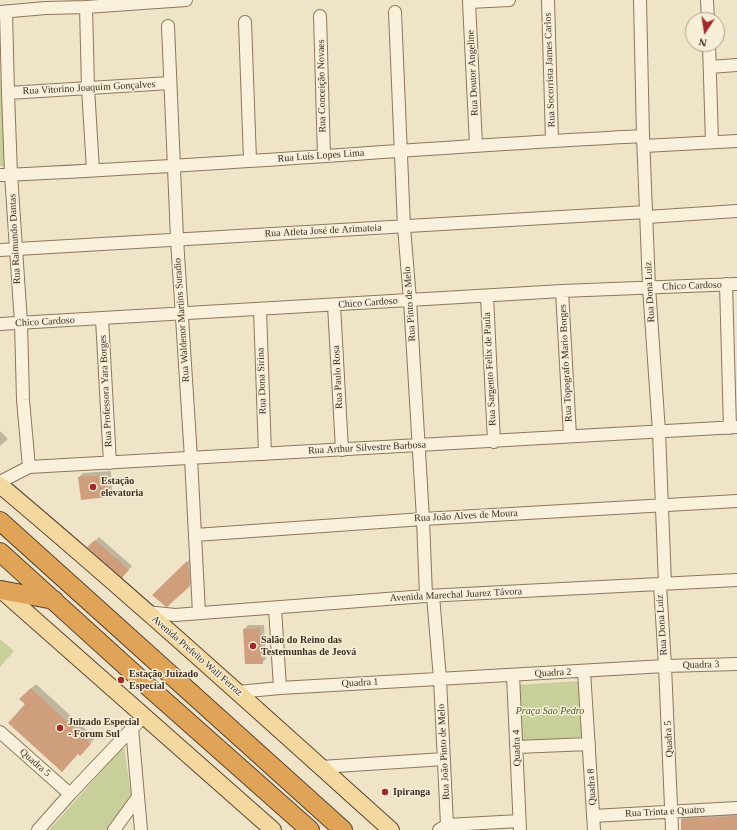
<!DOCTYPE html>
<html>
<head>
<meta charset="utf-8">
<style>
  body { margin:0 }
  #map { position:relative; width:737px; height:830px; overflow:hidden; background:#f0e4c8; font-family:Georgia,serif }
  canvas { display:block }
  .north { position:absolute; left:685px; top:12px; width:40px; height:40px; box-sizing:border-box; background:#f7eed8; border:1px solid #ada18e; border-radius:50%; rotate:192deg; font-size:11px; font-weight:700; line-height:16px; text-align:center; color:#3d2e20 }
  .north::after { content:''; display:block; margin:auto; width:14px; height:18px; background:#9e2a2b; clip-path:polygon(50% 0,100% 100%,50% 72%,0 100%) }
</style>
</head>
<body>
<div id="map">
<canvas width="737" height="830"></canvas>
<div class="north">N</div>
</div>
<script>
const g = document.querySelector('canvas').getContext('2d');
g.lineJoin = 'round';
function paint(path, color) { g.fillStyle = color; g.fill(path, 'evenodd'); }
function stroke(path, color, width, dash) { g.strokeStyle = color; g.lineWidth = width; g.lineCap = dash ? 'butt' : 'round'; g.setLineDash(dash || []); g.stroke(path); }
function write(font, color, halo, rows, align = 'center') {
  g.font = font + ' Georgia,serif'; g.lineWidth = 3; g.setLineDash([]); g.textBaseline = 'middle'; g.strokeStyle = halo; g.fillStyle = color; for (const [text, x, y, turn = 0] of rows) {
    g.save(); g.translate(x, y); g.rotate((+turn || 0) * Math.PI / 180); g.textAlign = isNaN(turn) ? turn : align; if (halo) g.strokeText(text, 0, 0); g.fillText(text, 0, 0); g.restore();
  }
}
paint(new Path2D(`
  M0,67l6,99h-6z
  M0,639l14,12 -14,16z
  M579,681l4,56 -62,5 -4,-57z
  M124,746l8,55 -23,29h-60z`), '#c9cf9b');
paint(new Path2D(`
  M0,431l8,8 -8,7z
  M111,471l1,21 -4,4 -29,-19 4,-4z
  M99,537l33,29 -10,10 -33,-29z
  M191,558l2,23 -4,4 -36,10z
  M248,625h16l2,34 -4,4 -18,-34z
  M36,684l59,54 -10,12 -65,-51z
  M737,810v20h-55v-11l5,-5z`), '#0003');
paint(new Path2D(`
  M107,475l1,22 -27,3 -3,-23z
  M95,540l34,30 -7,8 -35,-31z
  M187,561l2,11 1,14 -23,21 -2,-1 -13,-11z
  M260,628l3,36h-18l-2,-35z
  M31,688l60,56 -11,12 -2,-2 -16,18 -54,-49 17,-19 -6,-5z
  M737,816v14h-56v-11z`), '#cf9f7d');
const minor = new Path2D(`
  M548,0l4,140
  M640,0l3,136 6,151 10,145 6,152
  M707,0l1,20
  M86,7l2,81 5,82
  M0,12l46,-4 40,-1 100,-7
  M6,12l2,81 3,81 10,149 2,77 6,67
  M395,12l9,215 6,73 13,219 3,77
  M320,16l4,140
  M245,22l5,138
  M168,26l9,213 14,219 8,155
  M709,44l3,98
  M710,67l27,-2
  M8,93l162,-10
  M476,145l-7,-143 40,-2
  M644,146l93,-5
  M0,175c214,-9 428,-28 643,-39
  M647,217l90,-6
  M0,250l646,-38
  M726,284l4,144
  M562,291l8,145
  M487,296l7,146
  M334,305l8,145
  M260,309l5,145
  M102,319l8,144
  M0,324l562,-33 175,-7
  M0,482l29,-15 708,-40
  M195,535l228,-16 314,-18
  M660,584l5,82 7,164
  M433,596l7,83 7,146
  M275,608l5,80
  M146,612l29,3 251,-19 311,-16
  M584,671l10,159
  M513,675l7,155
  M238,692l42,-4 385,-22 72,-2
  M132,728l9,102
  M0,732l70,62
  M517,747l72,-3
  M321,767l123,-8
  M593,816l144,-8
  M38,830l32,-36 74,-78
  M114,830l24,-33
  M439,830l8,-5 72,-4`);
const major = new Path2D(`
  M0,485c133,112 262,229 391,345
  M0,589l273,241`);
const highway = new Path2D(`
  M0,521l343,309
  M0,552l151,137 159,141
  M1,590l53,10`);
stroke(minor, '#8d765c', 14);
stroke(major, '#5b4430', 18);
stroke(highway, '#5b4430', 20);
stroke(minor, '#faf1dc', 12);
stroke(major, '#f3d9a0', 16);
stroke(highway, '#e0a458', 18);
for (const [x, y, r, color] of [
  [93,487,4,"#9e2a2b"],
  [253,646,4,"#9e2a2b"],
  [121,680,4,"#9e2a2b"],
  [60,728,4,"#9e2a2b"],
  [385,792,4,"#9e2a2b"]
]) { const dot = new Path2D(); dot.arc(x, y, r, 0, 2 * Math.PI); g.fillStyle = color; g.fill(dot); stroke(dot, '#f7eed8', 1.5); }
write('10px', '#3d2e20', '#f7eed8', [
  ["Rua Socorrista James Carlos",550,70,-92],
  ["Rua Doutor Angeline",473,73,-93],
  ["Rua Conceição Novaes",322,86,-91],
  ["Rua Vitorino Joaquim Gonçalves",89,88,-3],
  ["Rua Luís Lopes Lima",321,156,-4],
  ["Rua Atleta José de Arimateia",323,231,-3],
  ["Rua Raimundo Dantas",15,239,-93],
  ["Chico Cardoso",692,286,-2],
  ["Rua Dona Luiz",650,292,-93],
  ["Chico Cardoso",368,303,-4],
  ["Rua Pinto de Melo",410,304,-94],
  ["Rua Waldenor Martins Suradio",182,320,-94],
  ["Chico Cardoso",45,322,-3],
  ["Rua Topografo Mario Borges",566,363,-93],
  ["Rua Sargento Felix de Paula",490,369,-93],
  ["Rua Paulo Rosa",338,377,-93],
  ["Rua Dona Sirina",262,381,-92],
  ["Rua Professora Yara Borges",106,391,-93],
  ["Rua Arthur Silvestre Barbosa",367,448,-3],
  ["Rua João Alves de Moura",466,516,-3],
  ["Avenida Marechal Juarez Távora",456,595,-3],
  ["Rua Dona Luiz",662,625,-94],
  ["Avenida Prefeito Wall Ferraz",197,656,41],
  ["Quadra 3",701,665,-2],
  ["Quadra 2",553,673,-3],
  ["Quadra 1",360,683,-3],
  ["Quadra 5",669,739,-93],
  ["Quadra 4",517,748,-92],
  ["Rua João Pinto de Melo",444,752,-93],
  ["Quadra 5",35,763,41],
  ["Quadra 8",592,787,-93],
  ["Rua Trinta e Quatro",665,812,-3]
]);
write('bold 10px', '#3d2e20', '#f7eed8', [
  ["Estação",101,481],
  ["elevatoria",101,493],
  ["Salão do Reino das",261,640],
  ["Testemunhas de Jeová",261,652],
  ["Estação Juizado",129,674],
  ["Especial",129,686],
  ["Juizado Especial",68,722],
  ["- Forum Sul",68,734],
  ["Ipiranga",393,792]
], 'left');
write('italic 10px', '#4d5a26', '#f7eed8', [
  ["Praça Sao Pedro",550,711]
]);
</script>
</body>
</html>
